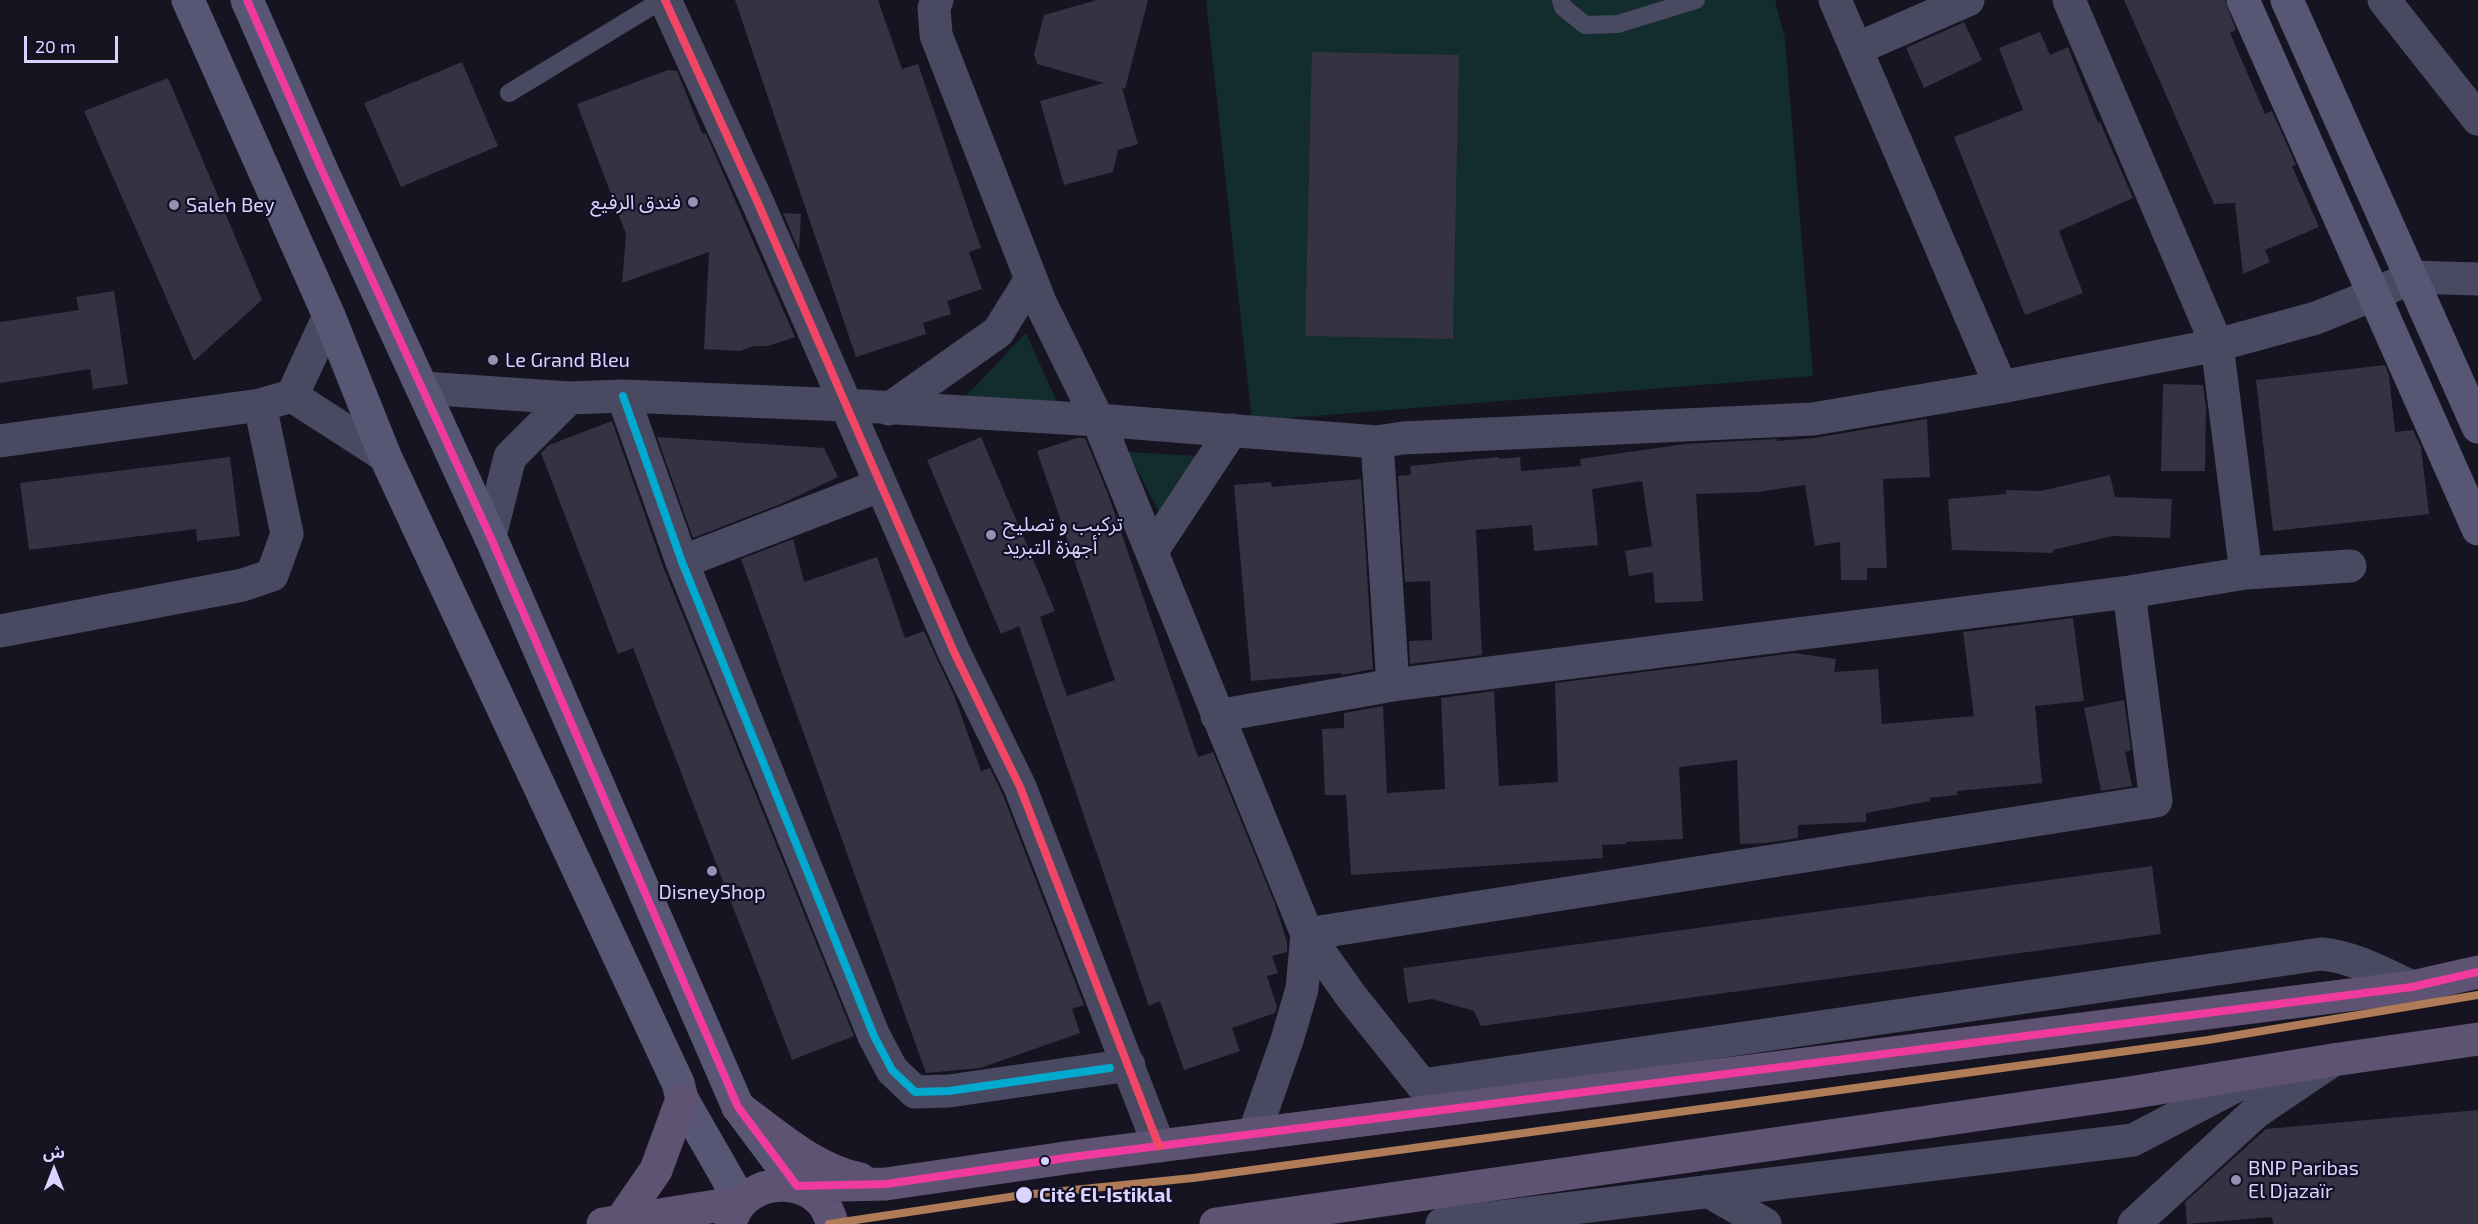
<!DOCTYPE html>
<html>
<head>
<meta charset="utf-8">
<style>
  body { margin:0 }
  #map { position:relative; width:2478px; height:1224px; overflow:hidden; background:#161421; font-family:"Exo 2","Noto Sans Arabic",sans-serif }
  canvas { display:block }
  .north { position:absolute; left:24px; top:1140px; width:60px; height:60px; -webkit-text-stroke:4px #130f26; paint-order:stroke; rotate:0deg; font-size:16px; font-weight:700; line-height:24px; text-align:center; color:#d9d4ff }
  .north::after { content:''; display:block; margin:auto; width:21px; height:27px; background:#d9d4ff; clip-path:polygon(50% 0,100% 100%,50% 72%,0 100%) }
  .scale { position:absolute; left:24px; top:36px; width:94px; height:27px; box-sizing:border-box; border:3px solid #d9d4ff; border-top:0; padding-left:8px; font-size:18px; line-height:21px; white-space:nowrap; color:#d9d4ff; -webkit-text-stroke:4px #130f26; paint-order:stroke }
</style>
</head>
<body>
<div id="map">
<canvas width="2478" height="1224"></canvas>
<div class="north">ش</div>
<div class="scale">20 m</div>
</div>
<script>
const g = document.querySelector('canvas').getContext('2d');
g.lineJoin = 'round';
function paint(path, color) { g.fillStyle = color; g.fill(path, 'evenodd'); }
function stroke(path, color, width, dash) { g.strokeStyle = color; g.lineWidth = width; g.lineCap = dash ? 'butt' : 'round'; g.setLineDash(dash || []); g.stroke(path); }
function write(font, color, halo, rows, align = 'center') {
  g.font = font + ' "Exo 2","Noto Sans Arabic",sans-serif'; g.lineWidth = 4.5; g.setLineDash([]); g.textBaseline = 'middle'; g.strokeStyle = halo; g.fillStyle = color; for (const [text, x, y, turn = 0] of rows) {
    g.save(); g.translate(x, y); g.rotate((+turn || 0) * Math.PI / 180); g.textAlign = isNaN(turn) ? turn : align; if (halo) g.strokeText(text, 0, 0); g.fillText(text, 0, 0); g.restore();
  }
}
paint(new Path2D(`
  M1206,0h569l10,39 28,337 -561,45z
  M1026,333l32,71 -95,-5z
  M1128,452l72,4 -40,58z`), '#132c2d');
paint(new Path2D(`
  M735,0h143l24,69 16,-5 63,184 -12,4 13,37 -35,12 4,13 -28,9 3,11 -70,23z
  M1097,0h51l-23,89 -3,-1 16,56 -20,6 -5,22 -49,13 -24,-84 64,-18 -67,-19 -3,-10 10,-39z
  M2124,0h101l11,30 -6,3 35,81 7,-3 24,54 -4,1 27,61 -54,23 5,12 -27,12 -8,-71 -21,1z
  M1964,22l18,38 -58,28 -18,-40z
  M2040,32l10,23 18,-8 30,76 2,-1 33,76 -74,33 24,62 -58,22 -71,-178 69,-27 -24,-62z
  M1312,52l147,3 -6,284 -148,-3z
  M462,62l36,84 -97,41 -37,-84z
  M668,70l9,1 25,62 4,1 89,203 -27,9h-14l-14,5 -36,-2 5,-97 -87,31 4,-49 -49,-130z
  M168,78l94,222 -68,61 -110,-250z
  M783,213l18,1 -2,37z
  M114,291l14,93 -35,5 -3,-20 -90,14v-61l79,-12 -3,-13z
  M2385,365l4,10 6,57 18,-2 8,17 8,67 -156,17 -17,-151z
  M2163,384l40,1 3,23 -1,63h-44z
  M1927,419l3,58 -47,2 4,89h-20v12h-26l-1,-38 -25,4 -10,-61 -48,7 -61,2 7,107 -48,2 -2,-31 -24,4 -4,-25 27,-5 -10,-65 -50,8 6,56 -64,6 -2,-26 -56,5 6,125 -72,9 -1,-23 23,-1 -2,-59 -25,1 -7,-106 13,-1 -1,-9 89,-9v2l21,-2 1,14 60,-5 -1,-7 105,-15 92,-5v2l37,-3z
  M612,421l52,148 190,467 -62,24 -159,-412 -15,6 -77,-201 8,-8z
  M657,437l167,11 14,29 -55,26 -90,35z
  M981,437l74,174 -15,6 27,79 48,-16 -78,-229 40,-13h8l23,56 90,263 15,-5 62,152 12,38v10l-15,4 6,17 -11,3 10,31 -2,6 -43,15 8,23 -56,19 -24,-69 -11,5 -130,-380 -18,8 -74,-174z
  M230,457l10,79 -43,5 -1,-12 -167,21 -9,-67z
  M2110,475l5,22 57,2 -2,39 -58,-2 -59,14v3l-101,-3 -4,-51 58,-5v-4l35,1z
  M1361,479l12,190 -31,6v-2l-91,8 -17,-196 37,-3 1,5z
  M793,539l11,43 73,-25 28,81 19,-7 30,64 27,76 9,-3 13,27 81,210 -12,4 8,24 -100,35 -54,5 -185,-514z
  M2073,618l11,83 -49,5 7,77 -85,8v4l-28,3 1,3 -64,12v9l-68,3v13l-32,5 -26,1 -3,-84 -58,7 4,72 -57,3v2l-24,1 1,13 -252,17 -5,-80h-21l-3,-66 22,-1v-15l39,-7 4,87 58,-4 -4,-91 53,-7 5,95 59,-4 -3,-99 240,-30 41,6 -2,13 44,-3 4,55 92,-8 -11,-84z
  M2124,700l7,50 -6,2 7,34 -31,5 -17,-83z
  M2152,866l9,68 -680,92 -7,-15 -42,-12 -24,4 -5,-35z
  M2478,1110v114h-205l-1,-7 -85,7 -2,-22 81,-73z`), '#343243');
stroke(new Path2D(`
  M1561,0l2,7 22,18 33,-1 78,-24
  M509,93l153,-93`), '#4a4962', 18);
stroke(new Path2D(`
  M665,0l92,201 197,451 66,135 139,359
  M937,0l-3,8 2,27 104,267 58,118 209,514 849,-133 -27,-209
  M1835,0l166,387
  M2384,0l94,119
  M1856,49l112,-49
  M423,388l146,10 54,-2 223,9 252,15 279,22 26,-4 410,-19 188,-32 216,-42 -148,-345
  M292,396l37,-80
  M623,396l59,166 192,474 18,34 23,22 34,-1 180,-26
  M889,409l109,-77 33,-53
  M0,441l260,-36 32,-9 93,60
  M1377,442l16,243
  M490,536l20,-79 59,-59
  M1152,551l80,-121
  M682,562l199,-77
  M2246,573l-29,-228 99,-27 57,-23
  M0,631l243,-46 29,-10 15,-41 -27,-129
  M1217,716l176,-31 736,-93 117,-19 104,-7
  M1422,1085l899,-131c33,3 61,19 91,33
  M1254,1134l33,-94 15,-51 5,-55 44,62 71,89 20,8
  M1708,1191l57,33
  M1442,1224l691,-84 126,-66
  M2134,1224l122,-112 77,-52`), '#4a4962', 33);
stroke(new Path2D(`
  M2373,295l39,-18 66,2`), '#4a4962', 33);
stroke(new Path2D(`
  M188,0l141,316 56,140 293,627 4,16 59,103
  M247,0l76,173 167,363 248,571 59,79
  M2243,0l235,529
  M2287,0l191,427`), '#575674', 33);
stroke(new Path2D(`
  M738,1107c37,27 76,63 122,72
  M797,1186l89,-2 186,-27 1340,-170 66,-15
  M731,1221c14,-48 91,-48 101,3
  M620,1222l36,-52 26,-71
  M603,1224l138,-22
  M1216,1224l913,-131 204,-33 145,-21`), '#5e5373', 33);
stroke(new Path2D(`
  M247,0l76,173 167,363 248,571 59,79 89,-2 186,-27 1340,-170 66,-15`), '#f13a9d', 8);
stroke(new Path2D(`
  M665,0l92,201 197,451 66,135 139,359`), '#f34667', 8);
stroke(new Path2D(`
  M623,396l59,166 192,474 18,34 23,22 34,-1 161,-23`), '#00a9ce', 8);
stroke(new Path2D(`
  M829,1224l194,-29 170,-17 1015,-138 270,-45`), '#b07c57', 8);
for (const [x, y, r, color] of [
  [693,202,6,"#9591b1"],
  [174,205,6,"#9591b1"],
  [493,360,6,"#9591b1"],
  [991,535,6,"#9591b1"],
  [712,871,6,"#9591b1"],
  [1045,1161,5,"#d9d4ff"],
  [2236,1180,6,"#9591b1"],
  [1024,1195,9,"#d9d4ff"]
]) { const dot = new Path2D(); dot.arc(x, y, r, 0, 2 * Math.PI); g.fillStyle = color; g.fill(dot); stroke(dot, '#130f26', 2); }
write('20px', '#d9d4ff', '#130f26', [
  ["فندق الرفيع",681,202,"right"],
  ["Saleh Bey",186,205],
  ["Le Grand Bleu",505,360],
  ["تركيب و تصليح",1003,524],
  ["أجهزة التبريد",1003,547],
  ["DisneyShop",712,892,"center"],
  ["BNP Paribas",2248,1168],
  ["El Djazaïr",2248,1191]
], 'left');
write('bold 20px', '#d9d4ff', '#130f26', [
  ["Cité El-Istiklal",1039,1195]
], 'left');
</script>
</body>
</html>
